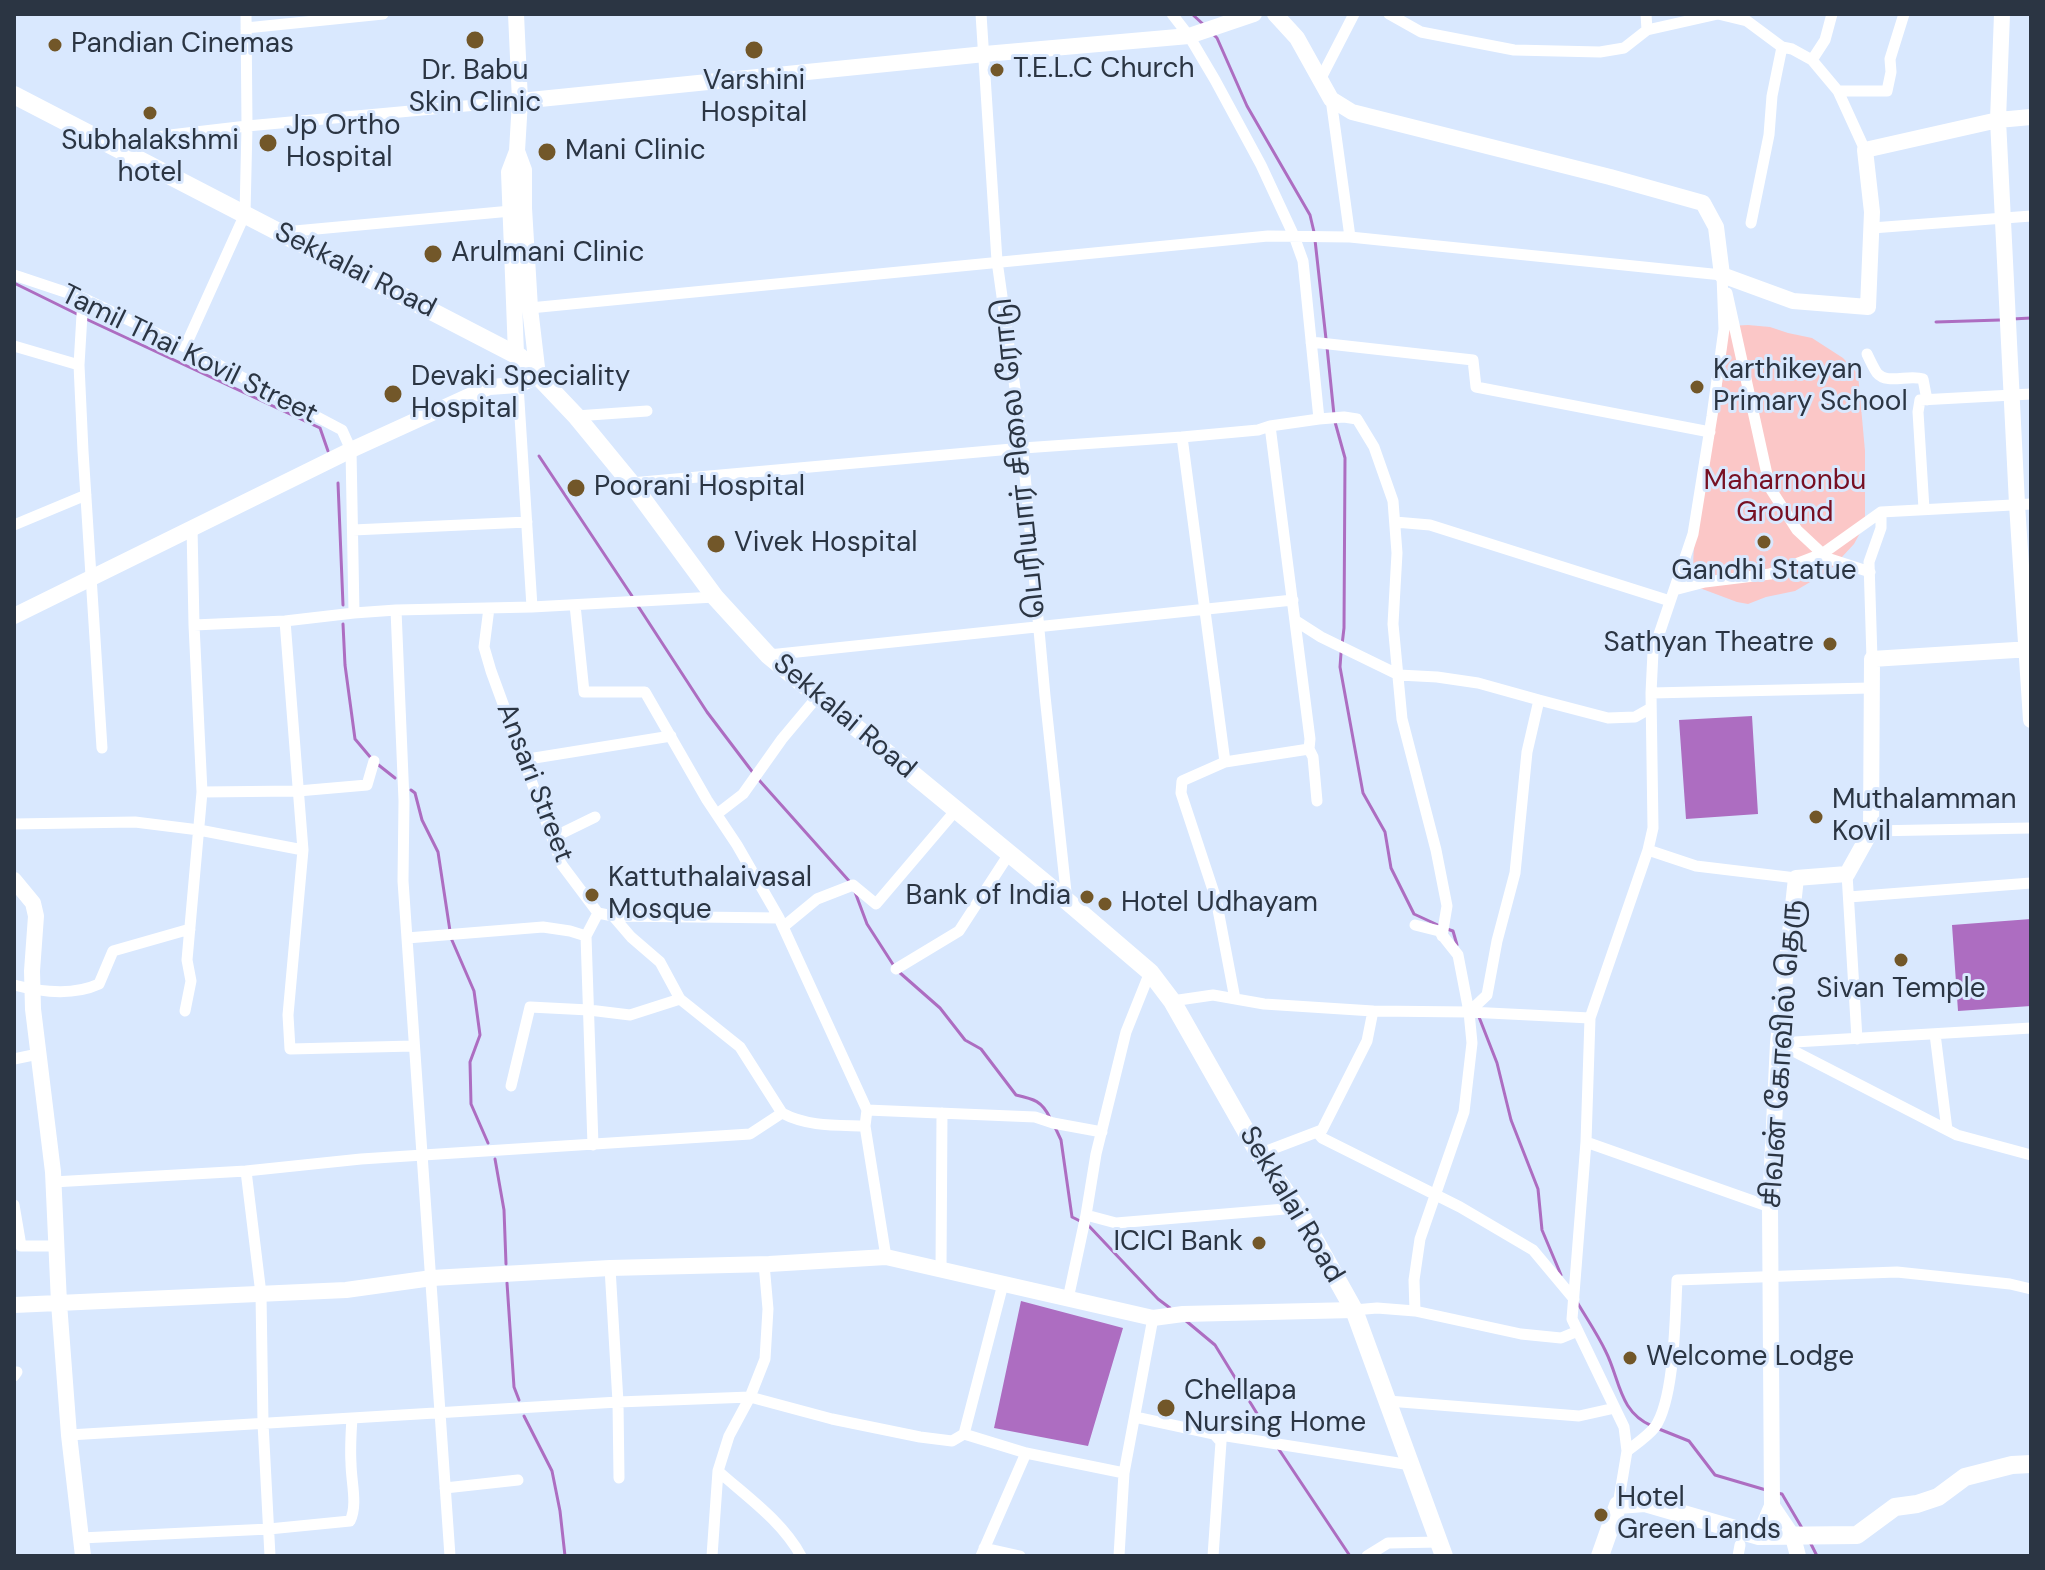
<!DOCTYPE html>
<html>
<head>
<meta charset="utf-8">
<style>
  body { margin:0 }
  #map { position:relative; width:2045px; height:1570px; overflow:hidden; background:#d9e8fe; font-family:"DM Sans",sans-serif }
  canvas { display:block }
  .frame { position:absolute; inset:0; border:16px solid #2b3543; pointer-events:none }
</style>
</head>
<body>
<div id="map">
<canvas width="2045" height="1570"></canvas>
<div class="frame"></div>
</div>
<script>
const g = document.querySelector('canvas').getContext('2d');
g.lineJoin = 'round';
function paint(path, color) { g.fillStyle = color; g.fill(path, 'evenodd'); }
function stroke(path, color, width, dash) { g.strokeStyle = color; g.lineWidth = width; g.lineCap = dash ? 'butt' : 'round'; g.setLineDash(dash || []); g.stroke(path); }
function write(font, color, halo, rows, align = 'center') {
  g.font = font + ' "DM Sans","Noto Sans Tamil",sans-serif'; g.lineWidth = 6; g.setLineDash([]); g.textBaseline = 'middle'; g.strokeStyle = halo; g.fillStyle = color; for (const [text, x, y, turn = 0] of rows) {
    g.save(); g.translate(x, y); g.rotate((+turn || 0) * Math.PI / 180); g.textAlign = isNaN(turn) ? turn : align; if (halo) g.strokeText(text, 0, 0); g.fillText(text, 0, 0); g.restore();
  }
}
paint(new Path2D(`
  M1748,325l22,2 18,6 24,5 31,20 15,16 7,77v73l-11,20 -25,27 -34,20 -29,6 -18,7 -11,-2 -40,-15c-9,-29 1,-61 6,-91 9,-56 22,-113 25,-170z`), '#fbc7c7');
paint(new Path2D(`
  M1752,716l6,98 -72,5 -7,-99z
  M2031,919v87l-73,5 -6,-86z
  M1021,1301l102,27 -35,118 -94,-18z`), '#ad6dc1');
stroke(new Path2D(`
  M1192,14l12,11
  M1212,33l5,5 30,68 63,109 4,17
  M1315,240l11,99
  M14,283l65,32
  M86,319l234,109 8,23
  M2012,319l19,-1
  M1936,322l64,-2
  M1327,347l7,68
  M1335,422l10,36 -1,170 -2,17
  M539,456l93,140
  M338,483l5,122
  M638,606l69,106 47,62
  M343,624l2,41 10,74 16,19
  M1341,653l-1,14 23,126 22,39 6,36 23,46 26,12
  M376,763l19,15
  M759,780l91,102
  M411,790l4,3 7,27 16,32 12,79
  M855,892l12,32 27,42
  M1447,929l6,2 4,14
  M451,938l23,53 6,44 -10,27 1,42 17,39
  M899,972l41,36 25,32 16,9 35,46c18,4 26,6 34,23
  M1479,1017l18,46 14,57 27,69 4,41 19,45
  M1054,1125l7,15 11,77 10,5
  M495,1159l9,51 2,54
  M1088,1225l70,74 12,9
  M507,1283l7,104 5,13
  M1577,1302c10,17 21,33 29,50 14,28 13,60 46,74
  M1185,1320l30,25 57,93
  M524,1416l28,55 8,40 5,45
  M1659,1429l30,12 26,34 51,15
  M1278,1448l72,108
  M1777,1493l5,1 20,34
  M1810,1542l7,14`), '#ad6dc1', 3);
stroke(new Path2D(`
  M981,14l16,247 24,170 24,265 22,205
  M1172,14l17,22 26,44 46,85 33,71 9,25 16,158
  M1389,14l32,18 93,18 86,2 24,-4 23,-18 71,-16 29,7 35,26 10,2 20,11 26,31
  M1646,14l1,16
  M246,28l137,-14
  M1812,60l13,-20 7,-26
  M1320,80l34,-66
  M1331,99l19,138 372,38 2,54 -12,87 -19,118 -40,118 -2,41 2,135 -5,22 -58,168 -4,124 -14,177 52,108 3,24 -9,54
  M1865,150l-27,-59h49l4,-19 -1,-13 14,-45
  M125,152l18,-12 27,-5 77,-9 273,-25
  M1751,223l18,-88 3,-39 10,-49
  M1872,228l159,-12
  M284,232l227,-21
  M14,275l69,23 102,49 157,83 9,20 3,163 42,-3 8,191 -1,80 47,675
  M1727,293l43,195 27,42 30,28 43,14
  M83,298l-4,67 4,86 19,297
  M530,308l738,-72 82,1
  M1311,342l162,18 3,27 234,45
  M14,346l65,19
  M185,347l60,-133 2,-88 -1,-112
  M1867,354c3,6 6,13 10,19 10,12 32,1 46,6l4,21
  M518,385l14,222
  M576,416l71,-5
  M1182,437l43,325
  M631,483l392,-35 159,-11 76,-7 12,-4
  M1924,509l-6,-97 2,-12 111,-6
  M1395,522l35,3 240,76
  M14,525l72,-30
  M353,530l174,-8
  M1674,590l31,-8 65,-8 52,-20 59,-42 150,-8
  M575,605l9,87h61l62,108 30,45 42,73 88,192 -2,16 21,131
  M489,608l-5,39 7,24 71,194 36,48 15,3 18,21 29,25 20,37 60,48 42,66
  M396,610l136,-3 183,-10
  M285,621l18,229 -15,165 2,34 124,-3
  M1296,621l25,16 78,38 38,2 41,6 61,17 -12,52 -12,121 -18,68 -10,54 -18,17
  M194,625l91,-4 69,-8
  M769,655l524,-55
  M1872,659l-3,-97 12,-34v-16
  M1651,693l219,-5
  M1539,700l69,18 27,-1 16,-9
  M522,760l149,-24
  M202,792l96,-1 69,-6 7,-24
  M1317,801l-4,-44 -4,-8 1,-10 -40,-313 49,-7 25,-2 13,2 17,28 19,54 4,52 -4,71 9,95 34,131 11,56 -5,30
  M717,814l26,-20 39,-55 36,-43
  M14,824l121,-2 64,8 104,20
  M1871,831l160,-3
  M552,838l43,-21
  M1648,850l48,16 100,12
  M1847,874l10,165
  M1849,897l182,-14
  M613,916l166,2
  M783,927l34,-28 36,-14 23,19 80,-94
  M407,938l136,-11 27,4 16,5
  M896,969l63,-38 50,-77
  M1150,972l-24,60 -30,122 -10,61 30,8 181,-15
  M14,985c27,7 59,11 85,-1l14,-33 77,-22
  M1235,999l-19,-100 -35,-106 1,-12 43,-19 84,-13
  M1172,1001l41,-6 51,9 109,7
  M185,1011l6,-30 -4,-21 15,-168 -8,-167 -2,-98
  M1935,1034l12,96
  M1778,1043l179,92 74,20
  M1778,1043l253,-15
  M14,1059l24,-5
  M511,1086l19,-79 59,3 41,5 50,-16
  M867,1110l168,7 18,6 49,9
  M782,1113c26,14 55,12 83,13
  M1317,1132l5,6 138,69 73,43 41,49
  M1586,1142l184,65
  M593,1145l-7,-209 12,-23
  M1259,1154l63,-24 45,-89 6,-30 96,1 121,6
  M246,1171l15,123 2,129 7,133
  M53,1182l193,-11 115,-12 389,-25 32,-21
  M14,1205l7,41h35
  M610,1268l8,134 1,76
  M941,1269l1,-156
  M1068,1299l18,-84
  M1354,1310l23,-2 38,3 -1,-31 6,-41 44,-127 8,-69 -3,-31 -11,-57 -19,-24 -24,-6
  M1415,1311l106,23 40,4 17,-7
  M14,1376l3,-4
  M1388,1401l191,15 36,-8
  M1135,1417l79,17 7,8 -8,114
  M964,1434l62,19 98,20
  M1214,1434l197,31
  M69,1435l549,-33 132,-5 82,22 88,18 32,4 12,-7 39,-150
  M1627,1451c9,-7 21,-15 28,-24 20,-29 20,-111 22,-147l220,-8 113,12 21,5
  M718,1471c29,26 64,50 83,85
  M445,1488l73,-8
  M81,1538l188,-9 81,-8c8,-16 1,-40 1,-58 -1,-15 0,-30 1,-45
  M984,1548l36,8
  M712,1556l6,-85 11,-35 21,-39 15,-38 3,-50 -4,-45
  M981,1556l45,-103
  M1119,1556l5,-83 29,-155
  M1367,1556l21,-13 52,-1
  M1738,1556l2,-11`), '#fff', 11);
stroke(new Path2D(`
  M1275,14l22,24 34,61 21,13 258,65 93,26 13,24 6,48 71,26 75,6 4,-95 -7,-62 133,-30 33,-3
  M2002,14l-4,106 19,384 14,216
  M520,101l465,-47 204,-18 65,-22
  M516,354l-7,-182 8,-21
  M14,616l337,-166 138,-63 29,-2 20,-9 -8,-68 -6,-100v-38l-7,-19 3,-50 -4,-87
  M14,880l19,23 3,13 -4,55 1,38 20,163 6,131 10,132 14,121
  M14,1305l332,-15 86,-12 178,-10 159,-4 117,-7 267,61 30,-4 171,-4
  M1772,1506l21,31 5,19
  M1759,1536l13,-30 -2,-299 8,-164 18,-165 51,-4 24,-43 1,-172 159,-10`), '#fff', 16);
stroke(new Path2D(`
  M14,95l506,262 56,59 55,67 84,114 53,58 299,246 83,71 22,29 87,153 38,54 57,102 90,246
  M1600,1556l18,-51 27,-2 114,33 98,-1 38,-28 22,-3 21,-7 27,-20 47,-12 19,-1`), '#fff', 18);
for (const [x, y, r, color] of [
  [475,40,10,"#725729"],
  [55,45,8,"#725729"],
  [754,50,10,"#725729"],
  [997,70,8,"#725729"],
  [150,113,8,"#725729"],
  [268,143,10,"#725729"],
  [547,152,10,"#725729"],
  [433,254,10,"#725729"],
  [1697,387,8,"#725729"],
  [393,394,10,"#725729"],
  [576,488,10,"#725729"],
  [1764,542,8,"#725729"],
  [716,544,10,"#725729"],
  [1830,644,8,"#725729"],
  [1816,817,8,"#725729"],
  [592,895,8,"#725729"],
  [1087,897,8,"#725729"],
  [1105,904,8,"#725729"],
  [1901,960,8,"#725729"],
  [1259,1243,8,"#725729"],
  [1630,1358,8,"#725729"],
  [1166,1408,10,"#725729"],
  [1601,1515,8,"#725729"]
]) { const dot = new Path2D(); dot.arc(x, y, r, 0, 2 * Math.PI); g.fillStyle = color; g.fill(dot); stroke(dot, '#d9e8fe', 3); }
write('28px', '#2b3543', '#d9e8fe', [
  ["Pandian Cinemas",71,45],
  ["T.E.L.C Church",1013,70],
  ["Dr. Babu",475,72,"center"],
  ["Skin Clinic",475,104,"center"],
  ["Varshini",754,82,"center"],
  ["Hospital",754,114,"center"],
  ["Jp Ortho",286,127],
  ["Hospital",286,159],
  ["Subhalakshmi",150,142,"center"],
  ["hotel",150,174,"center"],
  ["Mani Clinic",565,152],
  ["Arulmani Clinic",451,254],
  ["Karthikeyan",1713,371],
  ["Primary School",1713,403],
  ["Devaki Speciality",411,378],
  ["Hospital",411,410],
  ["Poorani Hospital",594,488],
  ["Vivek Hospital",734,544],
  ["Gandhi Statue",1764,572,"center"],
  ["Sathyan Theatre",1814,644,"right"],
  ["Muthalamman",1832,801],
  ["Kovil",1832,833],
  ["Kattuthalaivasal",608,879],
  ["Mosque",608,911],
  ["Bank of India",1071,897,"right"],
  ["Hotel Udhayam",1121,904],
  ["Sivan Temple",1901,990,"center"],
  ["ICICI Bank",1243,1243,"right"],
  ["Welcome Lodge",1646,1358],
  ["Chellapa",1184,1392],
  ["Nursing Home",1184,1424],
  ["Hotel",1617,1499],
  ["Green Lands",1617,1531]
], 'left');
write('28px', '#2b3543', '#d9e8fe', [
  ["Sekkalai Road",355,271,27],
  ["Tamil Thai Kovil Street",189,355,26],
  ["பெரியார் சிலை ரோடு",1020,458,-96],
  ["Sekkalai Road",844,717,40],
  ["Ansari Street",534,783,69],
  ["சிவன் கோவில் தெரு",1783,1054,-86],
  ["Sekkalai Road",1291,1205,59]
]);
write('28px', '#771023', '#d9e8fe', [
  ["Maharnonbu",1785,482],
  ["Ground",1785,514]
]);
</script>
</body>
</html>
